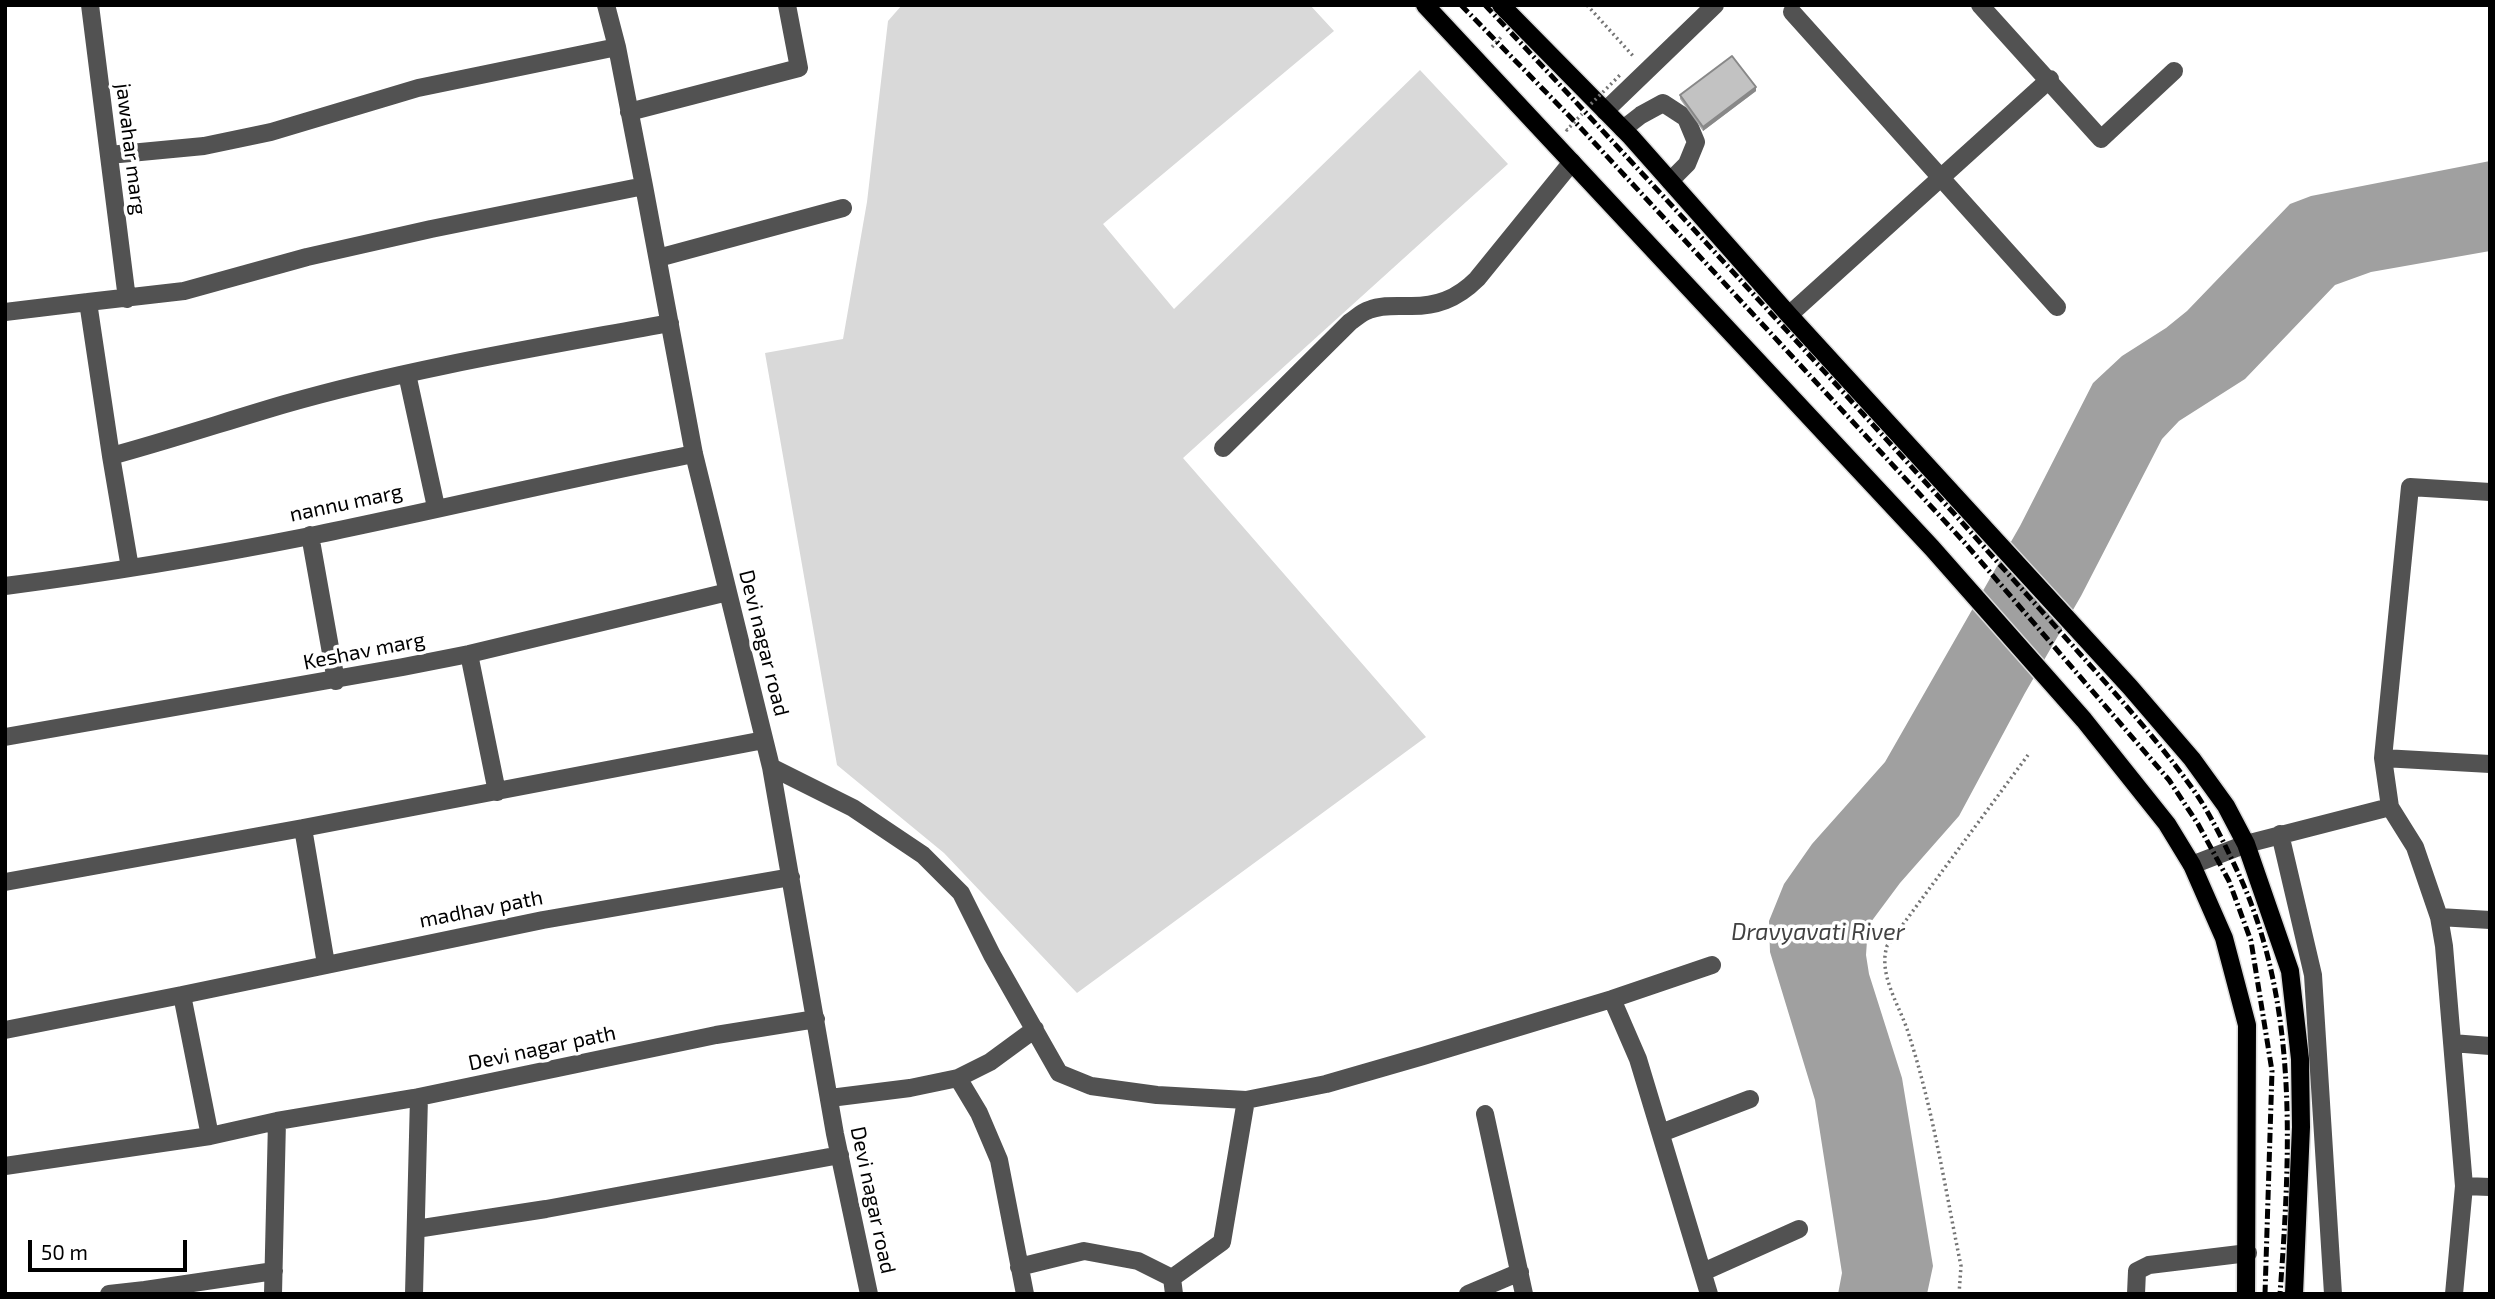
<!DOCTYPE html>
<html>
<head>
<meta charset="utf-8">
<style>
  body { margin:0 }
  #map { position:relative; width:2495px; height:1299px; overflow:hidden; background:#fff; font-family:"Exo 2",sans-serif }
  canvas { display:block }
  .frame { position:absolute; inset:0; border:7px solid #000; pointer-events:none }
  .scale { position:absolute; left:28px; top:1240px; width:159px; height:32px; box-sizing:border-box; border:4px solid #000; border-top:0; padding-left:9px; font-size:21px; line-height:24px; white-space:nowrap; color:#000; -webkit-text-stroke:5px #fff; paint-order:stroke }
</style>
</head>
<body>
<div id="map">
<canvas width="2495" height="1299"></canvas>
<div class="frame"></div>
<div class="scale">50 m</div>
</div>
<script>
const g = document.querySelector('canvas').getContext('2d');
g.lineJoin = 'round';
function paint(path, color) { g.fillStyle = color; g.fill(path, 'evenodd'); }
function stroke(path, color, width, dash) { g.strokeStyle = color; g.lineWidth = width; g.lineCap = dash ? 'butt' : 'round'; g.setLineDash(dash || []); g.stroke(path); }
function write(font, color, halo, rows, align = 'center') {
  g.font = font + ' "Exo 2",sans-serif'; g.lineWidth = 7; g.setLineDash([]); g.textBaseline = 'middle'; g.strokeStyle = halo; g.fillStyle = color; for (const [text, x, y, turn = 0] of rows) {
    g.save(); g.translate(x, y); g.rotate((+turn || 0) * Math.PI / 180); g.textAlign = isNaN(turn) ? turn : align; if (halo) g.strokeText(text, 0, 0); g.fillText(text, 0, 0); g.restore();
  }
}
paint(new Path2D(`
  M902,5h408l24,26 -231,193 71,85 246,-239 88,94 -325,294 243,279 -349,256 -133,-140 -107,-88 -72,-412 78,-14 24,-137 21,-181z`), '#d9d9d9');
paint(new Path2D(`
  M2490,161v90l-119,21 -36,13 -90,94 -66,42 -17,18 -81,157 -56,97 -66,123 -59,67 -32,43 -2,29 3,19 33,104 31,188 -6,28h-89l4,-21 -27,-173 -45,-148 -1,-31 15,-37 28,-40 73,-82 135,-236 73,-143 29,-27 44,-28 21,-17 103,-107 21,-8z`), '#a0a0a0');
const major = new Path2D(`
  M1425,5l507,543 152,172 83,104 25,41 32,73 23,87 -1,269
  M1501,5l130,132 158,178 341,372 62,72 34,47 20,38 44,127 10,88 1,68 -7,167`);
stroke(major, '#dbdbdb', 21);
stroke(new Path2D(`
  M1587,5l47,52
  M1492,47l11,-12
  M1566,129l1,1 15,-16
  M1959,1294l2,-28c-16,-78 -28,-158 -53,-234 -9,-28 -30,-57 -21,-86l141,-191`), '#747474', 3.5, [2, 3.5]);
stroke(new Path2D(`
  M90,5l37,294
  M606,5l11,42 27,139 50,268 77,313 64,367 34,160
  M1980,5l121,134 73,-68
  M1792,12l265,295
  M1605,111l110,-106
  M629,112l170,-44 -12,-63
  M1623,129l18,-14 22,-12 23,15 10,24 -9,22 -17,17
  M109,155l95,-9 67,-14 147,-44 199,-41
  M658,258l185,-50
  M5,312l83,-10
  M1789,315l261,-236
  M407,374l29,133
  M1223,448l127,-126c6,-4 12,-10 19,-12 12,-5 26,-4 38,-4 29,1 50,-7 70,-27l95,-117
  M111,456l-23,-154 96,-11 123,-34 124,-28 213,-43
  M310,535l26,146
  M130,568l-19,-112c59,-16 116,-35 174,-52 126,-36 256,-57 385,-81
  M5,586c102,-13 204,-30 305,-50 128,-26 256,-57 384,-82
  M469,654l28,138
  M5,737l398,-70 66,-13 259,-62
  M2383,758l27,-271 80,5
  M771,767l82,41 70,47 38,38 31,62 67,118 32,13 66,9 89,5 80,-16 97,-28 189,-57 100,-34
  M2390,807l25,40 24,70 5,29 20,240 -10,108
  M2280,834l33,141 20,319
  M2192,865l54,-21 144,-37 -7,-49 107,6
  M5,882l298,-54
  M2439,917l51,3
  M326,964l-23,-136 461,-88
  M182,995l361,-75 248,-43
  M1612,999l26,60 71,235
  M5,1030l177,-35 28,141
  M2452,1043l38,3
  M958,1078l32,-16 45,-33
  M830,1098l80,-10 48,-10 21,35 20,47 26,134
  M1485,1114l39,180
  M277,1121l137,-23 302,-63 100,-16
  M1661,1133l89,-34
  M5,1166l205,-30 67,-15 -4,173
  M2464,1186l26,1
  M416,1229l130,-20 294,-54
  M1019,1267l65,-16 54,10 34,17
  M1703,1272l96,-43
  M145,1290l129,-19
  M109,1294l36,-4v4
  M414,1294l5,-197
  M1174,1294l-2,-16 50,-36 24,-142
  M1468,1294l52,-22
  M2136,1294l1,-23 12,-6 99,-12`), '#525252', 18);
stroke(major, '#000', 18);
stroke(new Path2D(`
  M1461,5l116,119 387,418 205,238 29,44 31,57 22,60 21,130 -7,223
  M1485,5c160,170 317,342 474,514 40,45 81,90 122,136 40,45 81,90 116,140 16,24 32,58 44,84 58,130 49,277 39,415`), '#000', 5, [10, 3.5, 2, 3.5]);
stroke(new Path2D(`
  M1591,104l30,-30`), '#747474', 3.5, [2, 3.5]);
paint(new Path2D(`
  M1756,91l-53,40 -23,-32v-4z`), '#a7a7a7');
paint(new Path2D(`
  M1756,87v4l-53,40v-4z`), '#888');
const building = new Path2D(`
  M1732,56l24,31 -53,40 -23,-32z`);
paint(building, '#c2c2c2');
stroke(building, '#888', 2);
write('21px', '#000', '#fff', [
  ["jawahar marg",131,149,83],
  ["nannu marg",346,503,-12],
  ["Devi nagar road",764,643,76],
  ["Keshav marg",364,651,-11],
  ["madhav path",481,909,-11],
  ["Devi nagar path",542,1048,-12],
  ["Devi nagar road",873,1200,78]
]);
write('italic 23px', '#414141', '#fff', [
  ["Dravyavati River",1818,932]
]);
</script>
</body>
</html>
